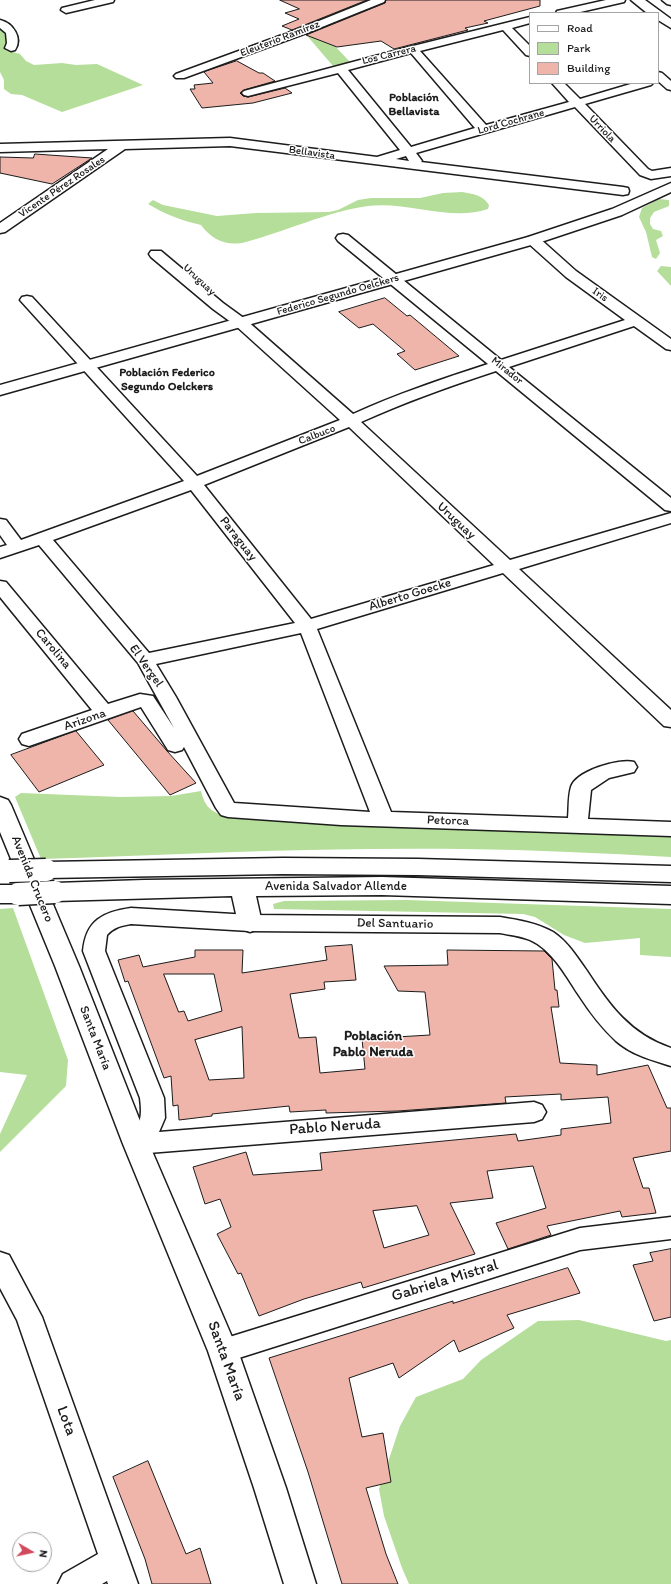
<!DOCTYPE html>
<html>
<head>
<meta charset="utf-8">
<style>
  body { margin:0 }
  #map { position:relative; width:671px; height:1584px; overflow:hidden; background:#fff; font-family:Itim,sans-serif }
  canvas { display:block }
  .legend { position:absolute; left:529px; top:12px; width:130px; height:72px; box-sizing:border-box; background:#fff; border:1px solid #a4a4a4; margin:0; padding:5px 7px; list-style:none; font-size:12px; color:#1c1c1c }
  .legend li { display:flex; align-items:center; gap:8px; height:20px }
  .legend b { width:20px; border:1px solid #a4a4a4 }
  .north { position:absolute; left:12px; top:1532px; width:40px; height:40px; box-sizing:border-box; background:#fff; border:1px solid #a4a4a4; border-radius:50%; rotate:99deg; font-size:11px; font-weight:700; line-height:16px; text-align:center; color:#1c1c1c }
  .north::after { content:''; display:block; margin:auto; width:14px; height:18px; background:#d1495b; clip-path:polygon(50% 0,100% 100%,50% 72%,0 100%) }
</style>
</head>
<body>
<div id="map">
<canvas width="671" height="1584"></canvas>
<ul class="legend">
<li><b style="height:5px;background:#fff"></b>Road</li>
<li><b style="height:11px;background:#b5de9a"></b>Park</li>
<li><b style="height:11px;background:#efb5aa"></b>Building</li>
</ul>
<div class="north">N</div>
</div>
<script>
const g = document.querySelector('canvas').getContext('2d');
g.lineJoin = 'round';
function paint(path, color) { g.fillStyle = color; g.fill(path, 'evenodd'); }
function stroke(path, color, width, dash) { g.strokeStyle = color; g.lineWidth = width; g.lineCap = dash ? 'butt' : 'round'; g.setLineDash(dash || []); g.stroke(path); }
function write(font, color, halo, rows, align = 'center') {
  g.font = font + ' Itim,sans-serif'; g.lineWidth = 3; g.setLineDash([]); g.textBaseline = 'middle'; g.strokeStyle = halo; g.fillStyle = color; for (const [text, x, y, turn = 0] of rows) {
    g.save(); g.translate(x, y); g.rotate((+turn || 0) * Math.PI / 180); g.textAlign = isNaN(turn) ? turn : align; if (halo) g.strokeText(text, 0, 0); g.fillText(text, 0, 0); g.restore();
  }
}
paint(new Path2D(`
  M316,26l34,36 -17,4 -30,-35z
  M0,28c7,7 7,12 6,22l14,4 6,7 8,4 28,-2 14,2 21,-1 46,21 -81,27 -40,-17 -11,-1 -7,-5v-9l-4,-8z
  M462,192c11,2 21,3 27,13l-1,4c-38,13 -80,-8 -120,-3 -42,6 -81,25 -122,36 -19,5 -34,-2 -45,-17 -18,-4 -37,-11 -53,-21l5,-4 10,5 54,11 39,-3 73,-1 9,-2 20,-10 13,-2h49l23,-5z
  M659,199l10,1v6l-15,6 -4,6v6l3,5 8,2 2,5 -7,4 4,13 -4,6 -4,-2 -6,-25 -7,-15 3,-9z
  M661,266l10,1v19l-14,-15z
  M201,791c5,22 17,24 37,26l433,18v22c-68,-4 -137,-7 -206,-8 -141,-2 -282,5 -424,10l-26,-62 6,-4 100,4 50,-1z
  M407,900l264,9v48l-31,-2v-17l-55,5 -21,-8 -29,-18 -12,-3 -249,-5 -1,-5 11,-3z
  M13,908l55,152 -2,26 -66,66v-18l27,-59 -27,-3v-163z
  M579,1320l87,21 5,-1v244h-262l-7,-16 -18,-52 -5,-27 21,-63 16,-29 47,-18 18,-19 57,-39z`), '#b5de9a');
const building = new Path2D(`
  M280,0h87l-75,30 -10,-4 17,-7 -14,-6 14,-4z
  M386,0h154v6l-56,15 4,2 -23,5 3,2 -74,19 -13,-8 -44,6 -31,-12 79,-32z
  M237,61l22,12h4l12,8 -31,9 -4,3 3,3 5,1 37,-9 7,5 -39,10 -51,5 -12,-19h5l-1,-4 19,-2 -9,-11z
  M35,154l57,4 -40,26 -52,-11v-16l33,1z
  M385,298l22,18 3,-1 49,41 -44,14 -18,-16 8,-3 -32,-27 -14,4 -20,-16z
  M133,711l34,40 29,32 -26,12 -62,-75z
  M76,731l28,34 -65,27 -28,-37z
  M352,945l4,35 -32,2 1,7 -35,5 9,44 17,-1 4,36 45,-4 -3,-30 68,-4 -5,-43 -27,-1 -14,-25 64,-1 -1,-15 97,1 8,8 3,31h2l2,17h-8l9,56 37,2v10l51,-10 19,43h4v43l-38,7 10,30h6l7,25 -34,4 -2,-6 -73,15 4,9 -43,14 -12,-26 50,-15 -13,-42 -46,5 6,27 -43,5 25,51 -112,34 -2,-6 -57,17 -45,17 -18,-43 -3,1 -21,-40 14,-7 -11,-28 -15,5 -12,-37 53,-15 7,23 69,-5 -2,-17 196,-19 2,7 43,-6v-6l50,-6 -3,-26 -47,3v-6l-56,3 1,6 -108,8 -72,2v-3l-36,2 -1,-6 -77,8v2l-33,4 -1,-15 -5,1 -2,-30 -7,2 -36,-97 -3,1 -7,-22 21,-5 4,12 52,-10v-7h48l-1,23 85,-13 -2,-13zM164,974h50l8,37 -34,10 -4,-10 -5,1zM242,1027l2,51 -35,2 -14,-40zM417,1206l12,29 -45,13 -11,-37z
  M671,1249v68l-17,4 -21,-56 20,-4 -3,-8z
  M568,1268l12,25 -73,22 7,13 -55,24 -5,-12 -55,38 -6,-15 -44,15 13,59 21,-4 8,49 -25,6 20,66 12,30h-56l-34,-112 -39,-114 184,-57v2z
  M148,1461l38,93 14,-6 11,36h-59l-7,-25 -32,-82z`);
paint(building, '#efb5aa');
stroke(building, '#1c1c1c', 1);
const minor = new Path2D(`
  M95,0h19l-1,2 -47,11 -5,-3 1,-2z
  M371,0h14l-1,2 -72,29 -128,47h-8l-2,-2 2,-2 128,-47z
  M606,0h19l-1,2 -48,11h-20l1,-2z
  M530,17v6l-18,5 18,18v10l-4,-1 -23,-25 -83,21 66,74 83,-23 -17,-19h12l16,16 54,-16h19l-2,2 -66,19 63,65 4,2 19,-3v8l-20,3 -11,-4 -65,-68 -159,46 6,8 -1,1 202,25 5,1 1,3 -1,3 -5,1 -393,-49 -105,3 -120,83 -5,1v-10l108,-74 -108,3v-8l230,-6 147,19 23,-7 -62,-77 -90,23 -4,-1 -2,-2 2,-2 165,-44zM411,53l64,75 -64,19 -63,-77zM406,156l3,5 -13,-2z
  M0,20c13,3 23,18 15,30l-4,1 -6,-3 2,-5 -1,-10 -6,-5z
  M658,72l4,1 9,8v9l-4,-1 -9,-8z
  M343,234l5,1 153,125 124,-40 -59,-43 -38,-34 -2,-3 2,-3h10l38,34 95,68v11l-5,-1 -32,-23 -125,41 162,131v13l-6,-1 -169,-139c-46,15 -91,31 -135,51l149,138 161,-47v10l-152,46 152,141v17l-7,-1 -161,-153 -186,56 74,183 177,6c1,-9 0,-21 3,-31 5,-16 48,-29 63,-25l3,5 -3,5 -25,6 -18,12 -3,29 83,3v14l-330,-11 -113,-8 -7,-2 -5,-7 -32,-61 -2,3 -7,2 -7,-2 -27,-43 -112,39 -7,-2 -3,-5 3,-5 70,-24 -92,-113v-16l6,1 102,122 32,-10 13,2 21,32 -36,-65 -99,-118 -39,13v-11l7,-2 -7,-10v-16l6,1 15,20 163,-59 -164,-181 2,-3 5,-1 5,1 165,179 143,-56 -105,-95 -22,-16 -62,-52 -2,-3 2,-3h10l62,52 22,16 108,95c44,-20 89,-35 135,-50l-150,-123 -2,-3 2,-3zM349,427l145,138 -183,54 -107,-134zM191,490l104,133 -146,30 -96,-113zM301,633l69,179 -136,-9 -58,-106 -20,-33z
  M131,908l119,7 250,2c18,3 37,6 53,15 15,10 24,25 34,39 22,34 44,64 84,77v18c-19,-6 -39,-11 -55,-25 -15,-14 -27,-30 -38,-47 -13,-20 -26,-44 -48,-54 -9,-4 -20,-5 -30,-7l-250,-2 -119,-7c-10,2 -17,3 -24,11l-2,16 59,147 1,20 -6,14 375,-30 8,3 4,7 -4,7 -8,3 -398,32 -9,-3 -3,-7c11,-22 20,-15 16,-46l-57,-147c3,-31 20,-39 48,-43z
  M671,1217v22l-91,11 -357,113 -9,-3 -4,-9 4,-9 9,-3 357,-111z
  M0,1252l9,3 33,62 96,267h-30l-1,-3 -5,3h-44l5,-10 35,-20 -81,-234 -17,-32z`);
const secondary = new Path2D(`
  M671,183v9l-49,23 -84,28 -538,152v-10l528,-148 84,-28z
  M0,797l8,3 3,5 68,161 70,178 89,207 48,137 30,96h-32l-30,-96 -46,-137 -85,-207 -68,-178 -55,-134z`);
const primary = new Path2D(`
  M631,0h14l26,19v9l-13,-8v-7h-11z
  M662,0h9v5l-4,-1z`);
const trunk = new Path2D(`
  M283,858l135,1 253,7v16l-253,-7 -135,-1 -237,4 -8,-2 -4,-6 4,-6 8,-2z
  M382,877l289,9v18l-289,-9 -126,1 6,27 -4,6 -8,3 -8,-3 -4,-6 -6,-27 -177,5 -8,-3 -4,-6 4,-6 8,-3 89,-3z
  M0,885h18l8,3 4,6 -4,6 -8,3h-18z`);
stroke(minor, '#1c1c1c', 3);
stroke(secondary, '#1c1c1c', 3);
stroke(primary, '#1c1c1c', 3);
stroke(trunk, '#1c1c1c', 3);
paint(minor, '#fff');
paint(secondary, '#fff');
paint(primary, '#fff');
paint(trunk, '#fff');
const trunkBridge = new Path2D(`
  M9,871l37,-1
  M18,894l37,-2`);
stroke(trunkBridge, '#1c1c1c', 25, []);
stroke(trunkBridge, '#fff', 22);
write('11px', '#1c1c1c', '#fff', [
  ["Eleuterio Ramírez",280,39,-21],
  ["Los Carrera",389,55,-14],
  ["Lord Cochrane",511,122,-16],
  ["Urriola",602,129,46],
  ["Bellavista",312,153,8],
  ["Vicente Pérez Rosales",62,187,-34],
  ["Uruguay",199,280,43],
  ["Federico Segundo Oelckers",338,295,-16],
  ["Iris",600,295,35],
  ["Mirador",507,371,39],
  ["Calbuco",317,435,-21]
]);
write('bold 12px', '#1c1c1c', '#fff', [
  ["Población",414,98],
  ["Bellavista",414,112],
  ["Población Federico",167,373],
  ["Segundo Oelckers",167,387]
]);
write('13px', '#1c1c1c', '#fff', [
  ["Uruguay",456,521,43],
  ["Paraguay",238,539,52],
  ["Alberto Goecke",410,595,-17],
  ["Carolina",53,649,50],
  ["El Vergel",146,666,55],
  ["Arizona",85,720,-19],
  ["Petorca",448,821,2],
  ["Avenida Crucero",32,879,68],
  ["Avenida Salvador Allende",336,887],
  ["Del Santuario",395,924,1],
  ["Santa María",95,1038,69]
]);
write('bold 14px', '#1c1c1c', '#fff', [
  ["Población",373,1036],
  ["Pablo Neruda",373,1052]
]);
write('16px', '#1c1c1c', '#fff', [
  ["Pablo Neruda",335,1127,-4],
  ["Gabriela Mistral",445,1281,-17],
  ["Santa María",226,1361,70],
  ["Lota",66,1421,70]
]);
</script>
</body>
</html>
